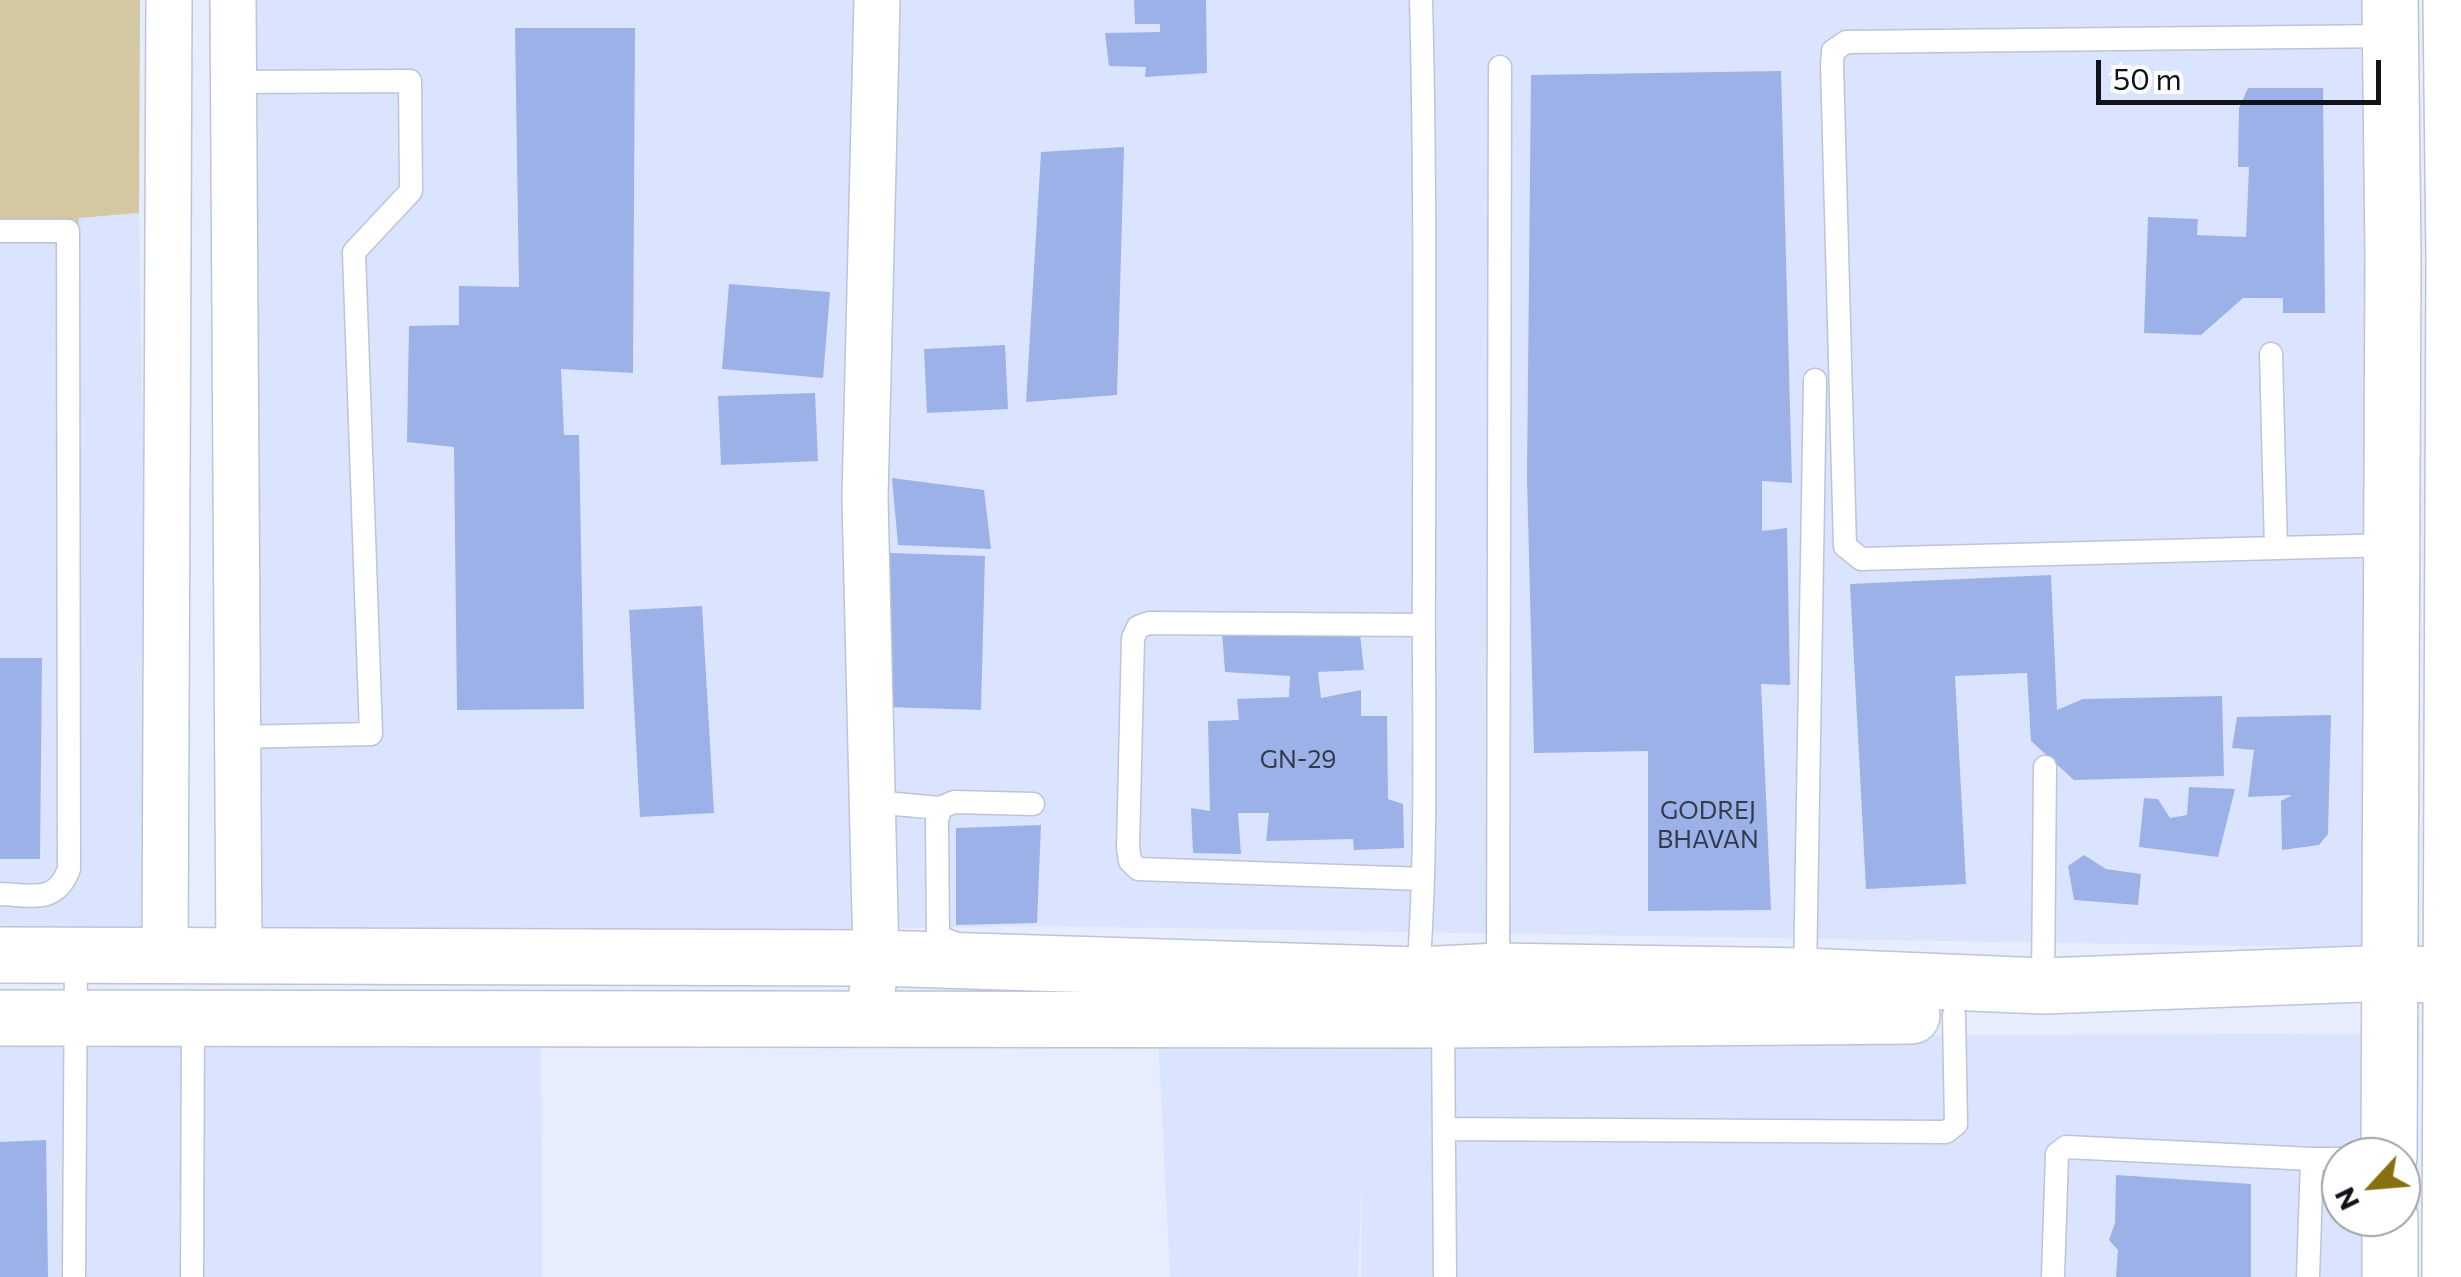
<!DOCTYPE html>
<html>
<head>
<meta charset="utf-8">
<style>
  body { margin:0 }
  #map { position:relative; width:2461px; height:1277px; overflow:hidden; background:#e7edfc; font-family:Commissioner,sans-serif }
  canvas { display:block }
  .north { position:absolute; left:2321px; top:1137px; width:100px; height:100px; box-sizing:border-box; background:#fff; border:2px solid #9fa1a3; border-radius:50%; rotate:244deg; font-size:28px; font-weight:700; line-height:40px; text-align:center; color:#101319 }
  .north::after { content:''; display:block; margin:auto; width:35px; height:45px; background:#877010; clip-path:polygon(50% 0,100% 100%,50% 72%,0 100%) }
  .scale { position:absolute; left:2096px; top:60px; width:285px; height:45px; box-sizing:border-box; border:5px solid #101319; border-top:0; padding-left:12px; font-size:30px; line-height:35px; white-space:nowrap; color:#101319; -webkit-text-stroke:8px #fff; paint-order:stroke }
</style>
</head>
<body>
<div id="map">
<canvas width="2461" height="1277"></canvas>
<div class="north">N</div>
<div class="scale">50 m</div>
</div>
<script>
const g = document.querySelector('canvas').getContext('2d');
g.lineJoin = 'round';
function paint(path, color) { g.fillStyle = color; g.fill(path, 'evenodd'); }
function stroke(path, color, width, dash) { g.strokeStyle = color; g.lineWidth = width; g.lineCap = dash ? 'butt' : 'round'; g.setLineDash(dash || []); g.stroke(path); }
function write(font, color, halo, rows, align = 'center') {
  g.font = font + ' Commissioner,sans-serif'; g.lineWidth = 8; g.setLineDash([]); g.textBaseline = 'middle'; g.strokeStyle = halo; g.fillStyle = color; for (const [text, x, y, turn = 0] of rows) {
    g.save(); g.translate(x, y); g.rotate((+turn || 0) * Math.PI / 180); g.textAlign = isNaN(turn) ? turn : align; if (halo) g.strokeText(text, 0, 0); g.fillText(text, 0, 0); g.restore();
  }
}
paint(new Path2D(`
  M240,0h2130l7,948 -1337,-22 -800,13z
  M139,213l13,732 -152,-7v-696l77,1 2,-25z
  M2375,1034l-1,123h-33v60h33l-1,60h-1012l1,-107 -4,107h-188l-12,-240z
  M541,1036l1,241h-542v-232z`), '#dae4fe');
paint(new Path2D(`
  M0,0h140l-1,213 -60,5 -2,26 -77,-2z`), '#d3c8a1');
paint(new Path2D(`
  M1134,0h72l1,73 -62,4 1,-10 -37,-1 -4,-33 55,-1v-8h-25z
  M515,28h120l-2,345 -72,-4 3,66h15l5,274 -127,1 -3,-263 -47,-5 2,-116 50,-1v-39l60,1z
  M1781,71l11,412 -30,-2v50l25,-3 3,157 -29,-1 10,226 -123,1v-160l-114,2 -7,-276 4,-402z
  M2248,88h75l2,225h-42v-15h-40l-42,37 -57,-2 4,-116 50,2 -1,16 49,2 3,-70h-11l1,-59z
  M1124,147l-7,248 -91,7 15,-250z
  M729,284l101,8 -7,86 -101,-9z
  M1005,345l3,64 -81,4 -3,-64z
  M815,393l3,68 -97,4 -3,-69z
  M892,478l92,12 7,59 -93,-4z
  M889,553l96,3 -4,154 -96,-3z
  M2051,575l6,135 26,-11 139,-3 2,80 -150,4 -43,-39 -4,-68 -72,3 11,208 -100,5 -16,-305z
  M702,606l12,207 -74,4 -11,-207z
  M1222,632l138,2 4,36 -46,2 3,26 40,-8v26h26l1,83 15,5 1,44 -50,2 -1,-11 -87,2 3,-28h-31l3,41 -48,-1 -2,-45 19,3 -2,-90 31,-1 -2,-21 52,-2 1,-21 -65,-4z
  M0,658h42l-2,201h-40z
  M2331,715l-3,119 -9,11 -37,5 -1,-49 11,-6 -44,2 6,-47 -22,-2 5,-31z
  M2189,787l46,2 -17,68 -79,-10 5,-49 14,1 12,19 17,-3z
  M1041,825l-4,98 -81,2v-97z
  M2084,855l22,14 35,5 -3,31 -64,-5 -6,-34z
  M46,1140l2,137h-48v-135z
  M2116,1175l135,9v93h-135l2,-27 -9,-10 6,-17z`), '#9cb1e7');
const service = new Path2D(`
  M2390,36l-544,6 -13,9 -1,13 13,482 16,13 531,-14
  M234,82l176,-1 1,110 -57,61 17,482 -134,3
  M0,231h68l1,638c-13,35 -36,26 -69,25
  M2271,354l5,194
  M873,802l67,6
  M1423,879l-285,-10 -8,-8 -2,-13 5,-210 5,-11 11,-4 274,2
  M963,946l-25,-9 -1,-116 3,-13 14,-6 79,2
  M1498,971l2,-904
  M1418,975c10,-133 5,-267 6,-400 0,-192 2,-384 -3,-575
  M1805,976l10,-596
  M2043,986l2,-219
  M1443,1021l2,256
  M1444,1129l502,3 10,-8 -2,-109
  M2312,1159h29
  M74,1277l2,-321
  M192,1277l1,-257
  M2053,1277l4,-123 9,-7 246,12 -4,118`);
const minor = new Path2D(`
  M233,0l6,956
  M165,956l4,-956
  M869,1019l7,-61 -11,-460 12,-498`);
const secondary = new Path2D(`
  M0,955l876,3 542,17 80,-4 307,5 238,10 348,-13 59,3
  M0,1018l1443,2 469,-4
  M2389,1157l4,-902 -3,-255
  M2390,1217v60
  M2450,1277l4,-1018 -3,-259`);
stroke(service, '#bcc4d6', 25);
stroke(minor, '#bcc4d6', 48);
stroke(secondary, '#bcc4d6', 58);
stroke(service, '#fff', 22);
stroke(minor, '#fff', 45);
stroke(secondary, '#fff', 55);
write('25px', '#333a4c', null, [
  ["GN-29",1298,760],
  ["GODREJ",1708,811],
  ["BHAVAN",1708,840]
]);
</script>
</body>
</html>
